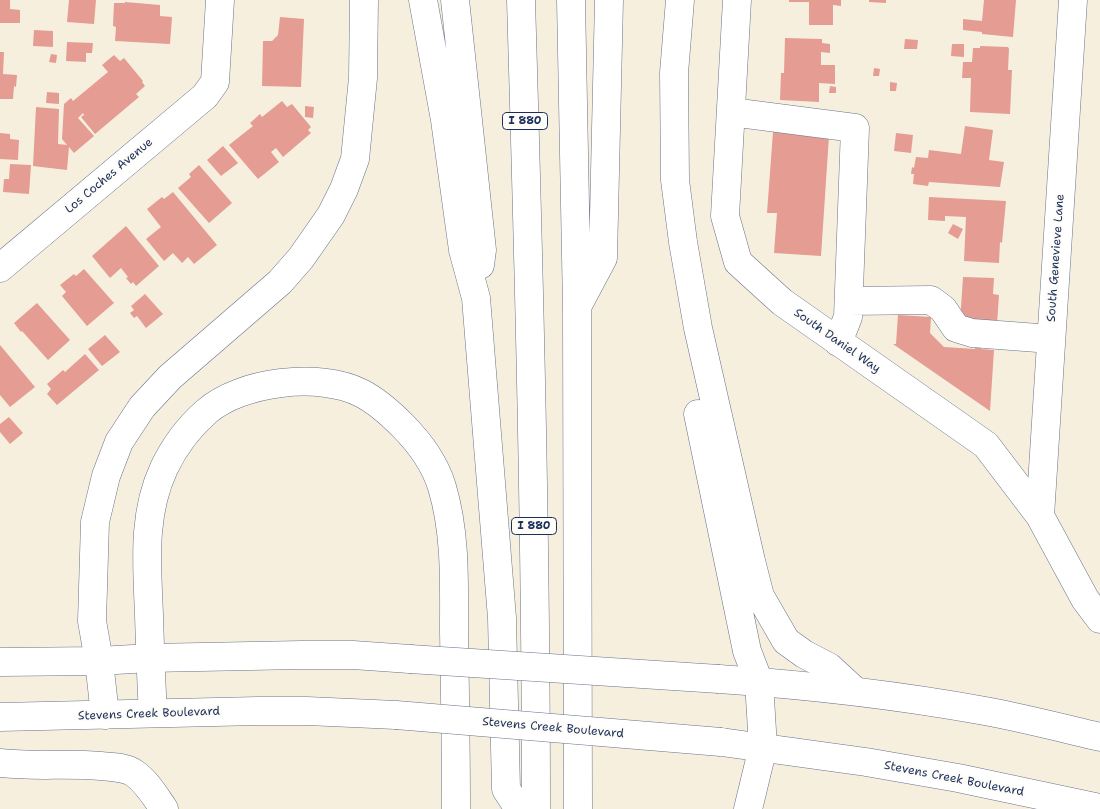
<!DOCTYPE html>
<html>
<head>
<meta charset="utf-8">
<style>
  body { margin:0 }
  canvas { display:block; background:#f6efdd }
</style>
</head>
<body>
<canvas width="1100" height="809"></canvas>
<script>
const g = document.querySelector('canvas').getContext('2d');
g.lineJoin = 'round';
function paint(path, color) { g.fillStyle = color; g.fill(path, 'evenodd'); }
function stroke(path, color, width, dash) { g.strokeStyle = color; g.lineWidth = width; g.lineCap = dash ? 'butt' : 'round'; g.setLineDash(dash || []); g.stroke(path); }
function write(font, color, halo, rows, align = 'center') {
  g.font = font + ' "Shantell Sans",sans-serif'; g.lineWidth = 4.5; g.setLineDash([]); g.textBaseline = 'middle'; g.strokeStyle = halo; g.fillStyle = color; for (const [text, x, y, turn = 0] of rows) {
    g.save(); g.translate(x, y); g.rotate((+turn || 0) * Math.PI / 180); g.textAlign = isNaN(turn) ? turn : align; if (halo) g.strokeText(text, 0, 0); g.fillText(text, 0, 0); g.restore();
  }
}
paint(new Path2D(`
  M0,0h10v9l10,1v13h-20z
  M69,0h27l-2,24 -27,-2z
  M789,0h52v6l-8,-1v20h-24v-23h-20z
  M869,0h17v3l-17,-1z
  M984,0h32l-3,37 -31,-3v-2l-19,-2v-11l19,2z
  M125,2l35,3v11l12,1 -2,27 -55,-3 1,-14 -3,-1 1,-23h11z
  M280,17l24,2 -3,68 -39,-1 1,-45h9l6,-6z
  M34,30l19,1v16l-20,-1z
  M785,38l37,1v4l8,1v9l-9,-1v13h14v19l-16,-1v19l-39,-2 1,-27h3z
  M905,39l13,1 -1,9h-13z
  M67,42l26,1 -1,10h-6v9l-20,-1z
  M952,44h12v13l-13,-1z
  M980,46l28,1 1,2 -1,21h4l-2,44 -40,-2 1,-34h-9l1,-16h9l1,-14h7z
  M0,52h4l-1,22 14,1 -1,12 -2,-1 -1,13h-13z
  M51,54l6,1 -1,8 -7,-1z
  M114,55l6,6 4,-3 19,23 -1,1 3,4 -9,8 3,3 -44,37 -14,-17 3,-2 -1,-2 -5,5 16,18 -20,17 -5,-6 -2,23 -34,-4 3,-59 23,2 -1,35 9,1 -5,-6 2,-35 7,-6 2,3 35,-29 -6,-7z
  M874,68l6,1 -1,7h-6z
  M890,82l7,1 -1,8h-6z
  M830,86l6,1v6h-7z
  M47,92l12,1v11l-13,-1z
  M282,101l5,6 5,-3 19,23 -3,3 3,3 -28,24 -7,-9 -5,4 8,10 -21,17 -29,-34 24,-19 -3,-3 10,-9 2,3z
  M305,106l9,1 -1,11 -8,-1z
  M965,126l28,4 -4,30 15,2 -4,25 -71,-5 -1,4 -15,-2 1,-10h-3l1,-7 2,1 2,-11 12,1 1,-8 32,4z
  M773,132l56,4 -8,120 -47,-3 3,-40h-10z
  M0,133l10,1v5l9,1 -1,20 -18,-1z
  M896,133l17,2 -2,18 -17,-2z
  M223,146l15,17 -17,13 -14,-16z
  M10,164l21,1 -2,29 -26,-2 1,-13h5z
  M199,165l33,38 -23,20 -31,-35 13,-11 -2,-3z
  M173,192l44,53 -23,19 -6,-7 -6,6 -9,-10 -9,8 -18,-22 15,-12 -14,-18 15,-12 2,2z
  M929,197l77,4 -4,42 -2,-1 -1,21 -35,-2 2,-44 -21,-1v5l-17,-1z
  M953,224l10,5 -5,10 -10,-6z
  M126,226l33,40 -23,20 -3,-4 -2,2 -5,-6 2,-1 -7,-9 -11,10 -18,-22z
  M84,269l30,34 -27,23 -25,-30 4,-4 -6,-7 14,-11 2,2z
  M963,277l31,1 -1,16 6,1 -2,29 -37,-2z
  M145,294l18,20 -17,14 -9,-12 -3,2 -4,-5 4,-3 -3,-4z
  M37,303l33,37 -22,20 -26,-29 -1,1 -7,-9z
  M898,315l33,2 -1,16 14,14 31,2v-5h6v5l13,1 -4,61 -97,-67h3z
  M105,335l15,17 -18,14 -14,-17z
  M0,345l35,42 -25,20 -10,-12z
  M85,354l14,16 -42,35 -10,-11 4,-5 -4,-5 16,-14 2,2z
  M9,417l14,16 -13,11 -10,-12v-8z`), '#e59c92');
const minor = new Path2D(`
  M737,0l-12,216 13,46 44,40 204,143 54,71 45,83 15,20
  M731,112l124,16 -7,189 -10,25
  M0,268l205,-172 10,-14 5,-82
  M849,301l82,-1 12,9 13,19 16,5 79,6
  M1040,516l33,-516`);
const major = new Path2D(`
  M0,662l99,-1 51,-3 151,-3h52l57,4
  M719,679c89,6 178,16 266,32 38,7 77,17 115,26
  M0,717l258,-6h49l89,4
  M721,742l145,20 92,16 142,30`);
const highway = new Path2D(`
  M423,0l22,120 18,130 13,48 26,320 4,171 13,20
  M455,0l27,250 -2,15
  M521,0c8,270 15,539 15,809
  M571,0l6,307 1,502
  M680,0l-6,73 1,107 8,62 15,86 53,233 9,35 26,45 18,13 25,13 26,24
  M578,305l25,-47 6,-258
  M698,414l49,237 12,31 4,65 -15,62
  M153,713c-2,-33 -3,-65 -4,-98 -2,-51 -7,-100 15,-147 10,-21 25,-41 42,-56 35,-31 114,-40 155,-19 16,8 29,20 41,32 17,17 33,39 40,62 14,47 12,96 12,144 1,60 2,119 2,178
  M105,715l-6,-54 -7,-40 3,-99 11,-46 13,-34 23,-35 28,-30 110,-95 21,-24 30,-43 13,-26 11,-30 8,-81 1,-78
  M0,763c33,4 67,0 101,3 11,1 24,1 33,7 13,9 21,23 30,36`);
stroke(minor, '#68728a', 29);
stroke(major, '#68728a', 29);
stroke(highway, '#68728a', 29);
stroke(minor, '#fff', 28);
stroke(major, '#fff', 28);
stroke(highway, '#fff', 28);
const majorBridge = new Path2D(`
  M410,659l309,20
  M396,715l325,27`);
stroke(majorBridge, '#68728a', 29, []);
stroke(majorBridge, '#fff', 28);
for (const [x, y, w] of [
  [525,121,45],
  [534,526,45]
]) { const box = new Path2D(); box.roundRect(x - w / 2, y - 8.5, w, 17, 4); g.fillStyle = '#fdfcf7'; g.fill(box); stroke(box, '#1b2f5e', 1); }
write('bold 11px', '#1b2f5e', null, [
  ["I 880",525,121],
  ["I 880",534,526]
]);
write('12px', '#1b2f5e', '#fdfcf7', [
  ["Los Coches Avenue",109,176,-40],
  ["South Genevieve Lane",1056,258,-86],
  ["South Daniel Way",837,341,35],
  ["Stevens Creek Boulevard",149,714,-2],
  ["Stevens Creek Boulevard",553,728,5],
  ["Stevens Creek Boulevard",954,779,11]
]);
</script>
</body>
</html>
